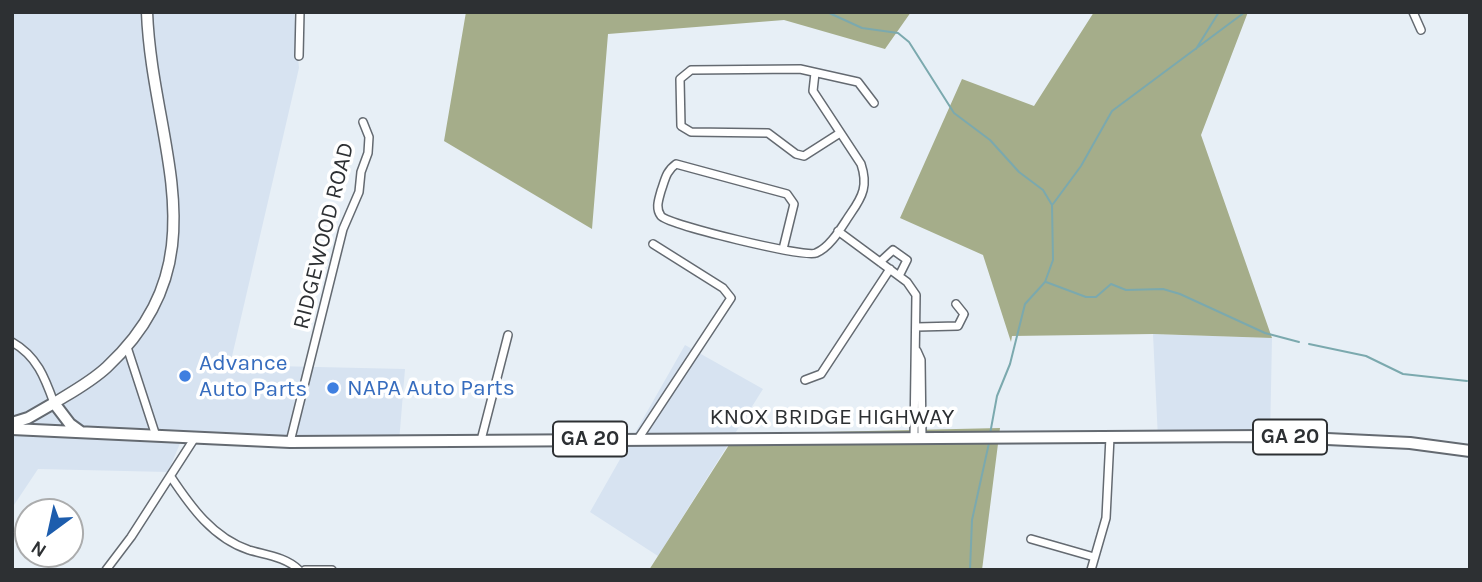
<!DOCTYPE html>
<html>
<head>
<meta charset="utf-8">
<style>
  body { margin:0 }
  #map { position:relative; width:1482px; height:582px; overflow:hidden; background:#e7eff6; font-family:Karla,sans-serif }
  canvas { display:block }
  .frame { position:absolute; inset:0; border:14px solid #2d3033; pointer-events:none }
  .north { position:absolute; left:14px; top:498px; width:70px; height:70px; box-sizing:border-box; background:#fff; border:2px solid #abacad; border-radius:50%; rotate:213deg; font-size:19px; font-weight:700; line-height:28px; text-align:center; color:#2d3033 }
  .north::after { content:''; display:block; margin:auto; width:24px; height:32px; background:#1d5dad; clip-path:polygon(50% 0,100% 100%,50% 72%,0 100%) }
</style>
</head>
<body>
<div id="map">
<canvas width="1482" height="582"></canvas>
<div class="frame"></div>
<div class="north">N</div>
</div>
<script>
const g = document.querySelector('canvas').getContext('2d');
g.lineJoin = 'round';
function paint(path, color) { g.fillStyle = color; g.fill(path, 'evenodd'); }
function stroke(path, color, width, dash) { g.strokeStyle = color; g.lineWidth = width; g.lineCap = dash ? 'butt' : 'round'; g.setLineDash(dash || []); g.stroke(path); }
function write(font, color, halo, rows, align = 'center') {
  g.font = font + ' Karla,sans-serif'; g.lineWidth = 7; g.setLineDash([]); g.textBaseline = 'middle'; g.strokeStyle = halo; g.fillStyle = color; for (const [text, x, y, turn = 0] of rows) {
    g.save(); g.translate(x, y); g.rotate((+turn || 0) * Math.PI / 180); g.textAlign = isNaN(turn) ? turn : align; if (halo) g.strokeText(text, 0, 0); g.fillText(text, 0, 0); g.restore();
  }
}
paint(new Path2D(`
  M12,12h282l5,56 -69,297 175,4 -6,73 -218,-1 -13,31 -130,-3 -26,39z
  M1153,334l119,4 -2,101h-112z
  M685,345l78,44 -105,167 -68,-44z`), '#d7e3f1');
paint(new Path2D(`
  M466,12h445l-26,37 -101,-29 -176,14 -16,195 -148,-88z
  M1094,12h154l-47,123 71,203 -119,-4 -141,2 -1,6 -28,-87 -83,-37 62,-139 72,27z
  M1000,428l-18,142h-333l87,-136z`), '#a5ad8a');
stroke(new Path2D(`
  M827,12l35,16 36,5 11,9 45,71 36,27 29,32 24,18 9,15 1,55 -8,22 -20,22 -15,60 -13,32 -7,38
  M1196,49l23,-37
  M1053,204l28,-38 31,-55 133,-99
  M1046,282l40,15h10l15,-13 15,6 37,-1 17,5 85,39 34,9
  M1309,344l57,12 37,18 64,7
  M970,570l2,-50 17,-77`), '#7ba9ae', 2);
const street = new Path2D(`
  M1413,12l8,18
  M299,56l1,-44
  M840,133l-36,23 -8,-2 -28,-21 -77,-1 -10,-6 -1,-47 11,-9 109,-1 58,13 16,21
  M838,231l69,51 9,13 -2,143
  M783,249l11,-45 -7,-10 -111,-30c-10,7 -11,16 -15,27 -2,8 -6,17 0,25 8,9 144,42 155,37 15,-6 26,-27 35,-40 12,-17 17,-28 10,-49l-48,-73 2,-18
  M880,262l13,-12 14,10 -8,16
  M917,327l41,-1 6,-12 -8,-10
  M12,342c25,14 33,36 42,61
  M127,347l29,89
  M917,351l4,9 1,78
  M805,380l16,-6 69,-105
  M638,439l93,-141 -8,-10 -70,-44
  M481,440l27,-105
  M290,442l53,-213 16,-37 2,-20 7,-19 1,-16 -6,-15
  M171,477c20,30 42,61 78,73 17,5 37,7 50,20
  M1031,539l63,18
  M106,570l25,-33 63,-98
  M305,570h27
  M1091,570l15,-52 4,-81`);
const secondary = new Path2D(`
  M54,403c18,-11 37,-21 53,-36 117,-109 45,-222 40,-355`);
const primary = new Path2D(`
  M12,423l16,-5 26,-15 16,21 11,8
  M12,429l278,13 975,-6 145,7 60,8`);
stroke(street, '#646a71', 10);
stroke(secondary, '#646a71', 13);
stroke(primary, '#646a71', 14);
stroke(street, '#fff', 7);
stroke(secondary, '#fff', 10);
stroke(primary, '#fff', 10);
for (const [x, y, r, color] of [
  [185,376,7,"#3f7fe0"],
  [333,388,7,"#3f7fe0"]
]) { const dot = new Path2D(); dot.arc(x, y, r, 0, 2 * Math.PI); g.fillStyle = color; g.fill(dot); stroke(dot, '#fff', 2.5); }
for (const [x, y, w] of [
  [1290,437,74],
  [590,439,74]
]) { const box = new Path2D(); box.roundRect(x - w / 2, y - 17.5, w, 35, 5); g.fillStyle = '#fff'; g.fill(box); stroke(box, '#2d3033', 2); }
write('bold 21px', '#2d3033', null, [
  ["GA 20",1290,437],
  ["GA 20",590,439]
]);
write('23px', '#2d3033', '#fff', [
  ["RIDGEWOOD ROAD",324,236,-76],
  ["KNOX BRIDGE HIGHWAY",832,417]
]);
write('23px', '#366cbe', '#fff', [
  ["Advance",199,363],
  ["Auto Parts",199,389],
  ["NAPA Auto Parts",347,388]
], 'left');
</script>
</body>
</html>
